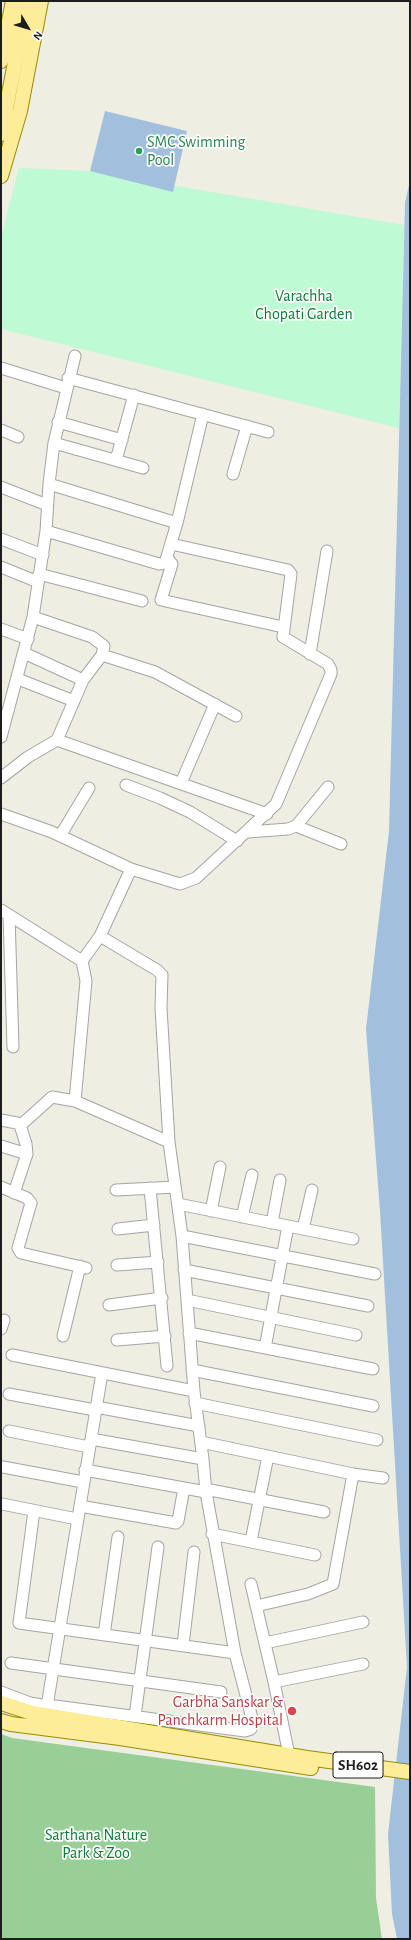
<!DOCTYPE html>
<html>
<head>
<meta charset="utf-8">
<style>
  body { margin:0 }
  #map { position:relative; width:411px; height:1940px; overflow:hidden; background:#efeee3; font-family:"Alegreya Sans",sans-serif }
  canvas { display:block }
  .frame { position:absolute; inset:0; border:2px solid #1d1d1d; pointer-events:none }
  .north { position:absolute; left:8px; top:8px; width:40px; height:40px; -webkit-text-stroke:3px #fff; paint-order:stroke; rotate:128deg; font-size:11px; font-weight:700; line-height:16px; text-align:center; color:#1d1d1d }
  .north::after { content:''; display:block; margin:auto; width:14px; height:18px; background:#1d1d1d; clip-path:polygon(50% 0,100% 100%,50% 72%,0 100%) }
</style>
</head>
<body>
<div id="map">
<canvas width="411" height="1940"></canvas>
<div class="frame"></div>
<div class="north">N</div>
</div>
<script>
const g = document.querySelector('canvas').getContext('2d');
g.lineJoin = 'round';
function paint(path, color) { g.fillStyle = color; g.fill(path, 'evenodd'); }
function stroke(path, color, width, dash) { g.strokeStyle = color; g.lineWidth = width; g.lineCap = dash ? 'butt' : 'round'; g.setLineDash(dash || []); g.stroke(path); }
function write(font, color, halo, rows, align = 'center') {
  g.font = font + ' "Alegreya Sans",sans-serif'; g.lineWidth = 3.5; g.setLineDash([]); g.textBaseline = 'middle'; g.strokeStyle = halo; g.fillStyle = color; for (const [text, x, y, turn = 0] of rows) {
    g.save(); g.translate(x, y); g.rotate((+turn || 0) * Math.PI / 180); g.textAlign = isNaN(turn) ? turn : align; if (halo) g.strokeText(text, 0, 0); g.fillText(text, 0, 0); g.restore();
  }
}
paint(new Path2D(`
  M1,1734l11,4 363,49 1,111 6,41h-381z`), '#98cf96');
paint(new Path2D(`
  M19,168l71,3 314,54 -5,203 -398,-99v-92z`), '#befad3');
paint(new Path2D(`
  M105,111l82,20 -14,61 -83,-21z
  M410,180v1759h-13l-5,-25 -4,-80 19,-167 -27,-456 -14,-182 23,-198 16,-628z`), '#a2c0dd');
const minor = new Path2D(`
  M1,368l65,20
  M68,378l200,54
  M58,422l64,18
  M1,430l17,7
  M54,443l89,25
  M116,460l18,-65
  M233,474l14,-48
  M49,484l128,39
  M1,487l46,18
  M46,531l113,33 6,-1 12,-40 26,-109
  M1,539l42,16
  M167,558l5,6 -11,36 122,27
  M1,567l37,15
  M39,574l103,27
  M33,617l59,20 12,9 -2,9
  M1,629l27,10
  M24,653l59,27
  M310,654l17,-103
  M18,679l56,22
  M1,737l32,-120 13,-86 3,-47 5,-41 21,-87
  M57,740l210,74
  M1,778l27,-21 29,-17 26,-60 19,-25 53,17 81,44
  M181,783l34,-79
  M126,785l34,13 30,14 47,29
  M1,814l51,18 79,37 49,15 16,-6 80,-74 55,-130v-4l-3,-6 -45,-27 8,-63 -3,-4 -117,-26
  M296,826l45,18
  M248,832l40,-3 8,-3 32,-39
  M60,836l29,-48
  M1,910l81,51 4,20 -11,120
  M9,915l4,132
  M82,961l18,-25 31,-67
  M1,1120l21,4 30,-27 23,4 94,41
  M1,1146l26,8
  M1,1187l26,11 4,5 -13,45 3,5 65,15
  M150,1188l17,178
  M116,1190l59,-3
  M14,1193l13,-39 -1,-10 -6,-19
  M178,1204l175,35
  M211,1211l9,-44
  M242,1217l10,-42
  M272,1223l8,-43
  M118,1229l36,-4
  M303,1229l9,-39
  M182,1236l193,38
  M117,1265l41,-3
  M184,1270l184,36
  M187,1300l169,35
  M109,1305l53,-7
  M1,1329l3,-9
  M189,1333l184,36
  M63,1336l17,-70
  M117,1340l48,-4
  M265,1348l23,-122
  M12,1355l182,36
  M192,1370l181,36
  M9,1394l86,16
  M195,1403l182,37
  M96,1407l103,19
  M9,1431l80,16
  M91,1439l112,20
  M201,1442l152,32 30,4
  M3,1467l80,15
  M85,1470l121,22
  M205,1489l119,23
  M2,1504l75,15
  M80,1506l96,17 2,-2 6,-33
  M34,1511l-15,112 216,30
  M212,1534l103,21
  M251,1541l17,-85
  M251,1584l23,98 15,73
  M256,1606l52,-12 25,-10 20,-110
  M104,1635l14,-98
  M265,1643l98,-21
  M183,1645l11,-93
  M11,1663l210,29
  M274,1682l89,-18
  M1,1692l29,11 17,3h8l190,25 6,-2 2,-7 -18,-69 -29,-161 -3,-33 -9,-68 -12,-155 -13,-94 -8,-134 1,-33 -5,-5 -57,-34
  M47,1706l55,-333
  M135,1716l23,-169`);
const major = new Path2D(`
  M1,61l12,-60
  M1,134l26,-133
  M1,176l19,-65 21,-110
  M1,1703l31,10 275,45 103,14
  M1,1721l10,3 109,14 191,30`);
stroke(minor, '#a4a4a4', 13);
stroke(major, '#968c00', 16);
stroke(minor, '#fff', 11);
stroke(major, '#fded99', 14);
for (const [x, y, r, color] of [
  [139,151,4,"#2e9e5b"],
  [292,1711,5,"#e0444e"]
]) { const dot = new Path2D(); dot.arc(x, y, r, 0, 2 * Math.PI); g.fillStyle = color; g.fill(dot); stroke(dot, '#fff', 1.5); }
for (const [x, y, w] of [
  [358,1765,50]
]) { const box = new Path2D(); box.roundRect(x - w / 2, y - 13, w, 26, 3); g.fillStyle = '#fff'; g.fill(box); stroke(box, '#1d1d1d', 1); }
write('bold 15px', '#1d1d1d', null, [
  ["SH602",358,1765]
]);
write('16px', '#27864d', '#fff', [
  ["SMC Swimming",147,142],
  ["Pool",147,160]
], 'left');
write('16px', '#097d32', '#fff', [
  ["Varachha",304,296],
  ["Chopati Garden",304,314],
  ["Sarthana Nature",96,1835],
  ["Park & Zoo",96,1853]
]);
write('16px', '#be3a42', '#fff', [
  ["Garbha Sanskar &",283,1702],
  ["Panchkarm Hospital",283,1720]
], 'right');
</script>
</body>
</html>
